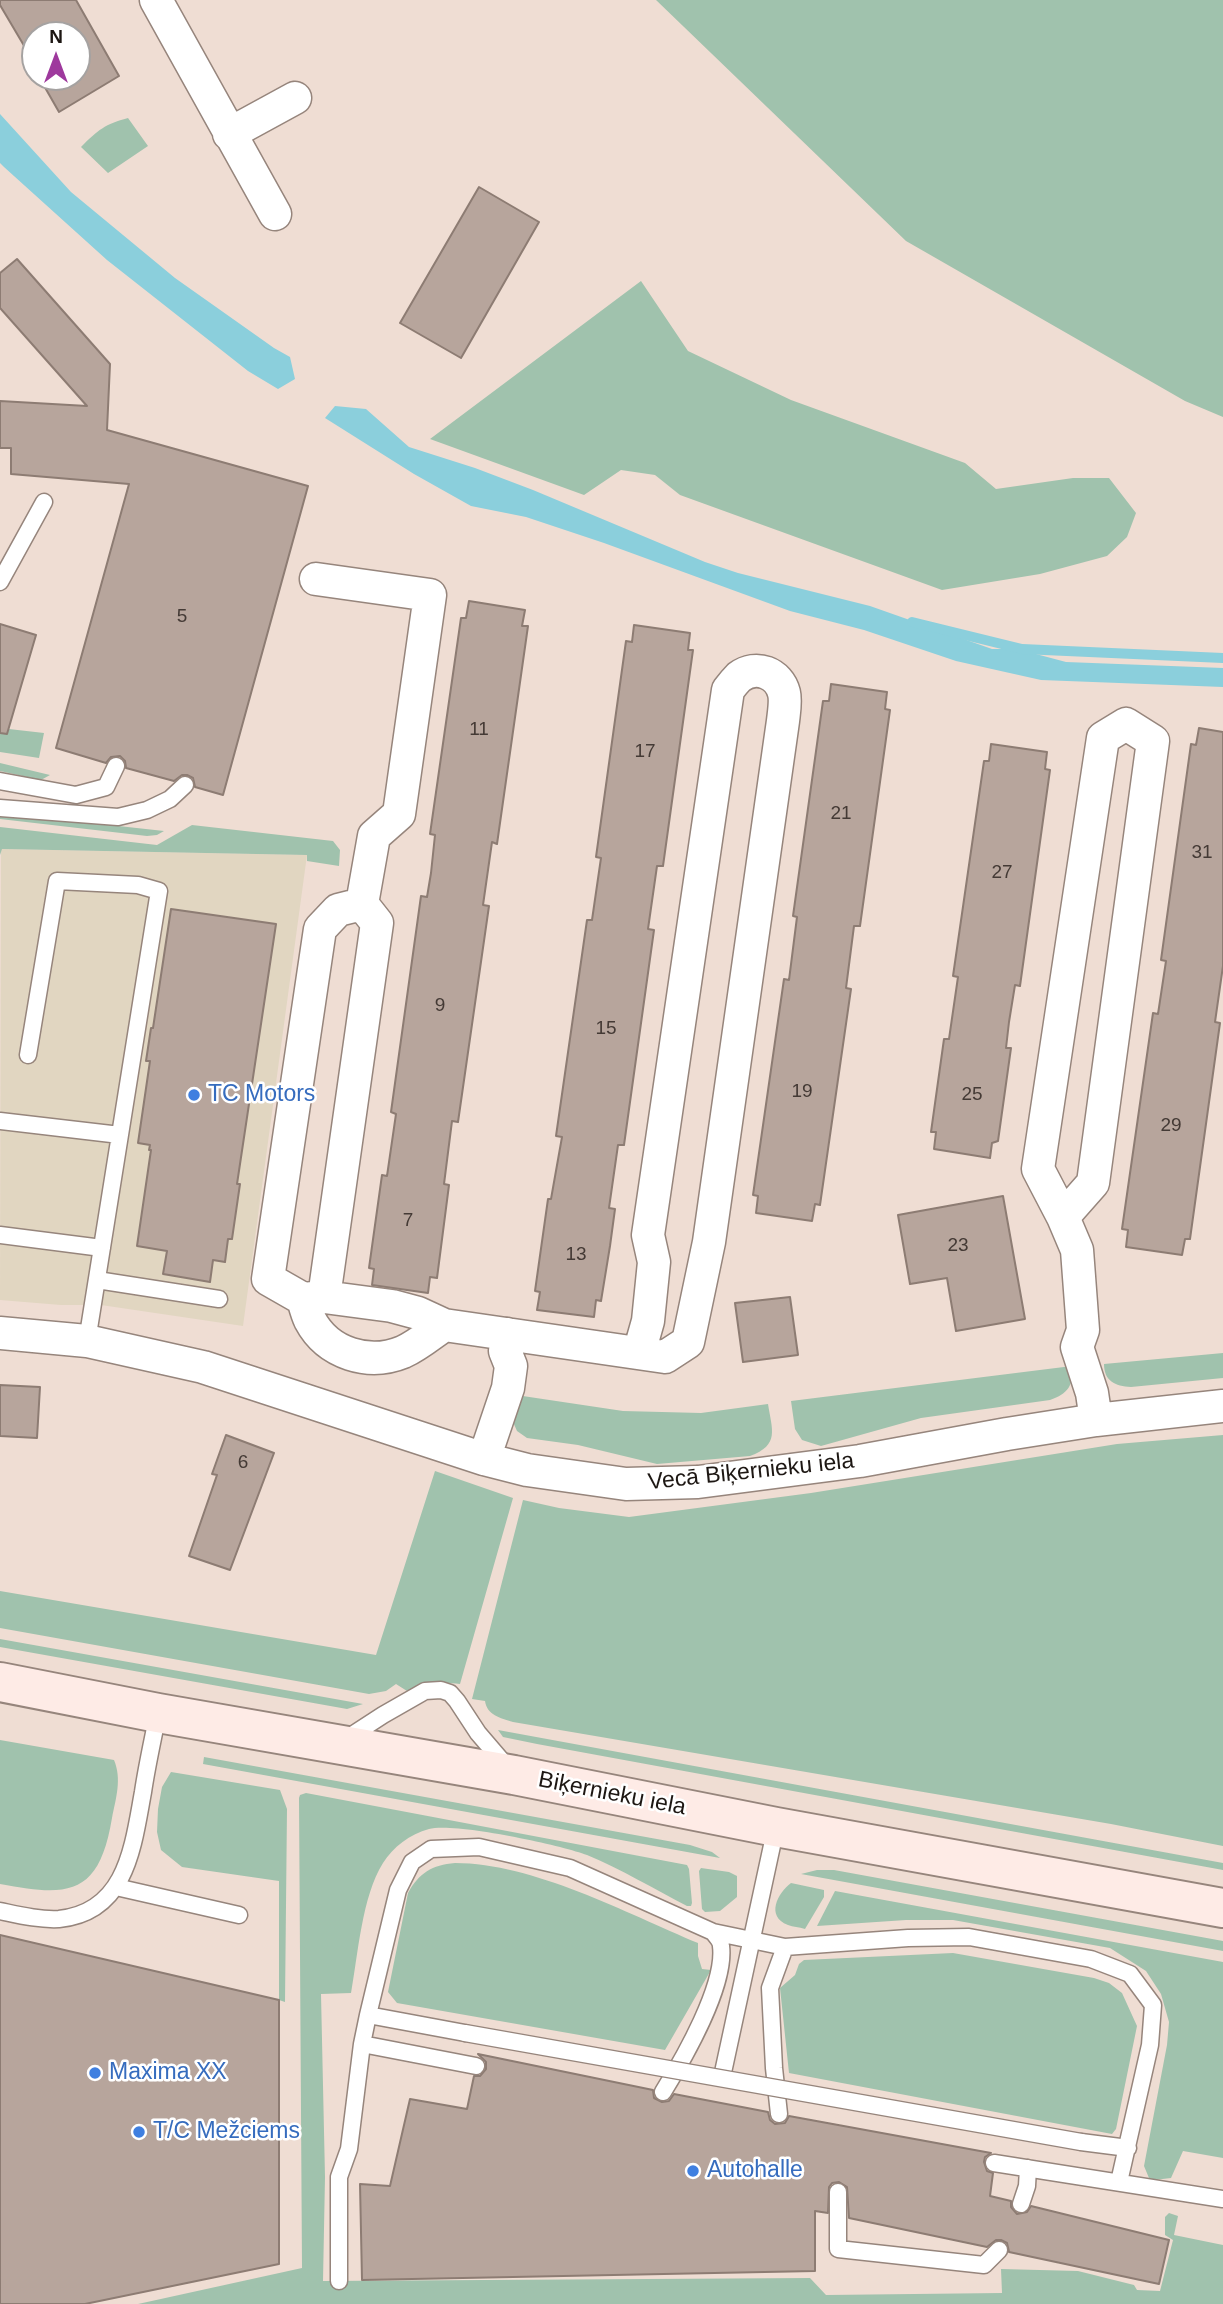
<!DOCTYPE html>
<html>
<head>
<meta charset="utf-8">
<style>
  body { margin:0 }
  #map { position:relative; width:1223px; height:2304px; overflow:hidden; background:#efddd3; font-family:Arial,sans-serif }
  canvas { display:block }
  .north { position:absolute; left:21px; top:21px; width:70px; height:70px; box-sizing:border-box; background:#fff; border:2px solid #a5a2a1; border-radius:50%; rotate:0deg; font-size:19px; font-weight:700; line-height:28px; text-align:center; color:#1d1713 }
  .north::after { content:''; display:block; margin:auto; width:24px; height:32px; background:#9e399d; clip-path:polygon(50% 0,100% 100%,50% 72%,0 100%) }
</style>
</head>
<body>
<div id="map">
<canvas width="1223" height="2304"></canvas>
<div class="north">N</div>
</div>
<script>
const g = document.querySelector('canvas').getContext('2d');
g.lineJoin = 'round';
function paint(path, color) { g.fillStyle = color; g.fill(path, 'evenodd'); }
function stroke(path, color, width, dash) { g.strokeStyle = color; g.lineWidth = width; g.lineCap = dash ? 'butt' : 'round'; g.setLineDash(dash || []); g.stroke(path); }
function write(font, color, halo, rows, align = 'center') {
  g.font = font + ' Arial,sans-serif'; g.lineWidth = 5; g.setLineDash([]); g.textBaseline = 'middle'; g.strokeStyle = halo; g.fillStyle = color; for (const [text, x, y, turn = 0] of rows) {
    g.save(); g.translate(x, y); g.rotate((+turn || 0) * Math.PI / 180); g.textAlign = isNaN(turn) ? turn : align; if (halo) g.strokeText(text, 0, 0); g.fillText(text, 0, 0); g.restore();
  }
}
paint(new Path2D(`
  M1,849l306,6 -64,471 -142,-21h-40l-61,-5z`), '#e1d6c1');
paint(new Path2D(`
  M656,0h567v417l-38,-16 -279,-160z
  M128,118l20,28 -40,27 -27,-26c17,-17 24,-23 47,-29z
  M641,281l47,70 103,49 174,63 31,26 77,-11h36l27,35 -9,24 -20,19 -67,18 -98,16 -262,-95 -25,-20 -34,-5 -37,25 -154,-56z
  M0,728l44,5 -5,25 -39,-6z
  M0,763l50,12 -9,5 -41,-9z
  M0,813l164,18 -7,4 -10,1 -147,-17z
  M192,825l141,16 7,9 -1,16 -32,-5v-6l-305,-6 -2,6v-28l157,18z
  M1223,1353v25l-92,9c-16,-1 -27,-6 -27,-23z
  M1072,1366c2,19 -4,28 -22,34l-129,18 -100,28 -19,-6 -7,-11 -4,-28z
  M516,1395l107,16 78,2 67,-9c4,26 12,41 -18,52l-93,8 -79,-19 -51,-7 -10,-7 -4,-9z
  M1223,1435v411l-112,-22 -598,-102c-13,-4 -26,-7 -28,-21l-13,-2 51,-199 36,8 70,9 182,-24 306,-49z
  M435,1471l78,27 -53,186c-21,-2 -34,-1 -53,7l-11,-7 -10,7 -17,3 -369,-66v-37l376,64z
  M0,1639l363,65 -16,5 -347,-62z
  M498,1730l725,133v7l-686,-126 -34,-7z
  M0,1740l114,20c8,19 2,38 -2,58 -13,78 -43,79 -112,66z
  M204,1757l486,88 22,7 8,6 -517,-94z
  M171,1772l109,18 7,19 -2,193 -6,-2v-119l-97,-14 -21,-17 -4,-18 1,-23 4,-22z
  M306,1793l381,72 2,4 3,34 -1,3h-4c-33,-17 -66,-37 -100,-51 -26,-10 -133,-33 -158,-26 -19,5 -36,18 -46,34 -21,33 -25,92 -32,130l-30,1 4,183 -2,104 487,-3 16,17 176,-2 -1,-24 77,2 56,14 3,5 23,1 13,-51 -8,-5v-18l4,-4 9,3 -4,19 49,10v59h-1085l164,-36 -3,-470 1,-3z
  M455,1863c78,0 171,50 243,80v13l4,13 9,1 -46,80 -268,-47 -9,-11 20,-99c11,-20 24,-28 47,-30z
  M701,1868l28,4 8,4v21l-17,14 -15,1 -3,-3 -3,-38z
  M817,1870h17l389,71v10l-422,-77z
  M791,1883l33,7v7l-19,32c-6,-2 -12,-2 -17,-4 -23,-9 -10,-32 3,-42z
  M835,1891l388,71v196l-40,-7 -12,27 -17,2 -5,-2 -5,-12 23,-121 2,-23 -8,-28 -15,-23 -36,-23 -157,-28h-47l-89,6z
  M953,1953l141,25 15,5 13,10 15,33 -21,103 -4,5 -323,-61 -9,-85 15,-13 4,-11 5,-4z`), '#a0c2ad');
paint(new Path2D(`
  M0,114l71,78 104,86 99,70 16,9 5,22 -17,10 -30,-18 -141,-111 -103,-93 -4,-4z
  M335,406l31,3 43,38 66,21 58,22 172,72 33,11 132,33 122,43h25l49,13 157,6v19l-182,-7 -85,-19 -92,-31 -74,-19 -186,-68 -78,-26 -55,-11 -57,-32 -89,-56z`), '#8bcfdc');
stroke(new Path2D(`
  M912,622l110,27 201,9`), '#8bcfdc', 10);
const building = new Path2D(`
  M0,0h76l43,76 -60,36 -20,-35h38v-42h-42v35l-12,-20 3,-1 -26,-44z
  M479,187l60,35 -78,136 -61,-35z
  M17,259l93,105 -3,66 201,56 -85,309 -28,-8 -2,-9 -6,-3h-5l-8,6 -48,-13 -1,-7 -5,-5 -9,1 -5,6 -50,-15 73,-264 -118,-10v-26h-11v-47l87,5 -87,-98v-35z
  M469,601l56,9 -3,16h6l-31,218 -5,-2 -9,63 6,1 -31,216 -6,-1 -8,63 5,1 -12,93 -7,-1 -2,16 -56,-8 2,-16 -5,-1 13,-93 5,1 9,-62 -5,-2 30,-216 6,1 4,-24 4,-38 -5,-1 31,-216h5z
  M0,624l36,11 -29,99 -7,-1z
  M634,625l56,8 -2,17h5l-30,216h-6l-9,63 6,1 -30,215h-6l-9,63 6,1 -5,37 -9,55 -5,-1 -2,17 -57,-7 3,-18 -5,-1 13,-92h3l11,-62 -6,-1 31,-216h5l9,-62 -5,-1 30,-216 6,1z
  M831,684l56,8 -2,17 5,1 -30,216h-6l-8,62 5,1 -31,216 -5,-1 -3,17 -56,-8 2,-17 -5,-1 31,-216 5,1 8,-63 -4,-1 30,-215h6z
  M1199,728l24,4v234l-8,56 5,1 -30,216h-5l-3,16 -56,-8 2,-17 -6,-1 31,-216 5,1 8,-53 -5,-1 30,-216 5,1z
  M991,744l56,8 -2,17 5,1 -30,216 -5,-1 -6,37 -3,26h5l-13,93 -6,2 -2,15 -56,-9 2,-17h-5l13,-93h5l9,-62 -5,-1 31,-215h5z
  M171,909l105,15 -39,260h3l-8,55h-4l-3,23 -12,-2 -3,22 -47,-8 4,-23 -30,-5 14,-96h-2l1,-5 -12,-2 12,-82h-4l5,-33h2z
  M1003,1196l22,123 -69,12 -9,-53 -37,6 -12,-69z
  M790,1297l8,58 -55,7 -8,-59z
  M0,1385l40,2 -3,51 -37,-2z
  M226,1435l48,18 -44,117 -41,-14 28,-81 -5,-1z
  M0,1935l279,65v264l-194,40h-85z
  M478,2054l175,36 1,8 8,4 7,-1 5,-7 94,18 2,8 5,4 10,-1 4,-7 202,37 -6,4 -1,5 3,9 6,2 -3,23 21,5v6l6,7 10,-2 4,-6 138,34 -10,44 -150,-32 -2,-9 -6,-3h-5l-9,7 -138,-29 -2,-31 -8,-5 -7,1 -3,4 -1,26 -13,-2v60l-453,9 -2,-96 30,2 20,-87 57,10 7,-33h6l6,-7v-7z`);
paint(building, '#b7a59c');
stroke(building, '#8d7c73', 2);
const service = new Path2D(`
  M0,582l44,-80
  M0,781l76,14 30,-8 10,-21
  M0,808l118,9 29,-7 23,-11 15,-14
  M28,1055l29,-174 81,4 21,6 -72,450
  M0,1121l120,14
  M0,1235l102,13
  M97,1280l122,19
  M343,1741l40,-26 42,-24 16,-1 9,3 7,8 21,32 30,35
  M116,1887l123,28
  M0,1911c19,4 39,9 59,8 68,-7 74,-73 84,-127 4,-27 10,-53 15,-79
  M368,2015l97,18
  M362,2044l114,22
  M722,2077l54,-250
  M663,2092c21,-34 63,-107 58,-146 0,-5 -5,-10 -8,-14
  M779,2114l-5,-46 -4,-80 15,-41
  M1081,2142l47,6
  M994,2163l229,36
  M838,2192v57l146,16 15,-15
  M1021,2204l6,-18 1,-18
  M339,2281v-104l10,-28 13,-105 6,-29 30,-125 14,-28 19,-13 48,-2 91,21 143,64 72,15 123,-9 61,-1 122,22 39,15 23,31 -3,40 -31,137`);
const minor = new Path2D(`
  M156,0l119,214
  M229,134l66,-36
  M316,579l114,16 -31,219 -25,22 -12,68
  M1063,1217l30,-34 60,-442 -27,-17 -23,14 -65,431 25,48 14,33 6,80 -6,17 15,46 4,27
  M324,1297l53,-374 -15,-19 -24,6 -18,19 -52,350 35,20 21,-2 68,9 26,7 26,12 221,32 23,-15 21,-100 74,-521c1,-9 3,-20 1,-28 -5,-20 -28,-29 -45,-16 -4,4 -8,9 -11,13l-80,545 6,27 -6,59 -9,32
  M303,1299c2,7 4,15 7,21 18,34 59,46 93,32 15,-7 28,-18 41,-27
  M0,1333l87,8 116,26 281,92 43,11 99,14 72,-2 162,-21 147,-27 89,-14 127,-14
  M484,1459l24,-71 3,-22 -6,-15 2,-17`);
const secondary = new Path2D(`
  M0,1682l158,31 356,62 262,52 447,81`);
stroke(service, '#96857c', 19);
stroke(minor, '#96857c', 35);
stroke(secondary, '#96857c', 42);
stroke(service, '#fff', 16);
stroke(minor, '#fff', 32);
stroke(secondary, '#feebe6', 38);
const serviceBridge = new Path2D(`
  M465,2033l616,109`);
stroke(serviceBridge, '#96857c', 19, []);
stroke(serviceBridge, '#fff', 16);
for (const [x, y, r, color] of [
  [194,1095,7,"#3f7fe0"],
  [95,2073,7,"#3f7fe0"],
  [139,2132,7,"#3f7fe0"],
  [693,2171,7,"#3f7fe0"]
]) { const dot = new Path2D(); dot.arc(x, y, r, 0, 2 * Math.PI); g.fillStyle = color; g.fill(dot); stroke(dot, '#fff', 2.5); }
write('19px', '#443a35', null, [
  ["5",182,617],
  ["11",479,730],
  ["17",645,752],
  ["21",841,814],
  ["31",1202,853],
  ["27",1002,873],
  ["9",440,1006],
  ["15",606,1029],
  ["19",802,1092],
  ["25",972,1095],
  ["29",1171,1126],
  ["7",408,1221],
  ["23",958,1246],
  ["13",576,1255],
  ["6",243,1463]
]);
write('23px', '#366cbe', '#fff', [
  ["TC Motors",208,1095],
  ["Maxima XX",109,2073],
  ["T/C Mežciems",153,2132],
  ["Autohalle",707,2171]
], 'left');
write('23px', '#1d1713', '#fff', [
  ["Vecā Biķernieku iela",751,1472,-6],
  ["Biķernieku iela",612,1794,11]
]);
</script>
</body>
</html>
